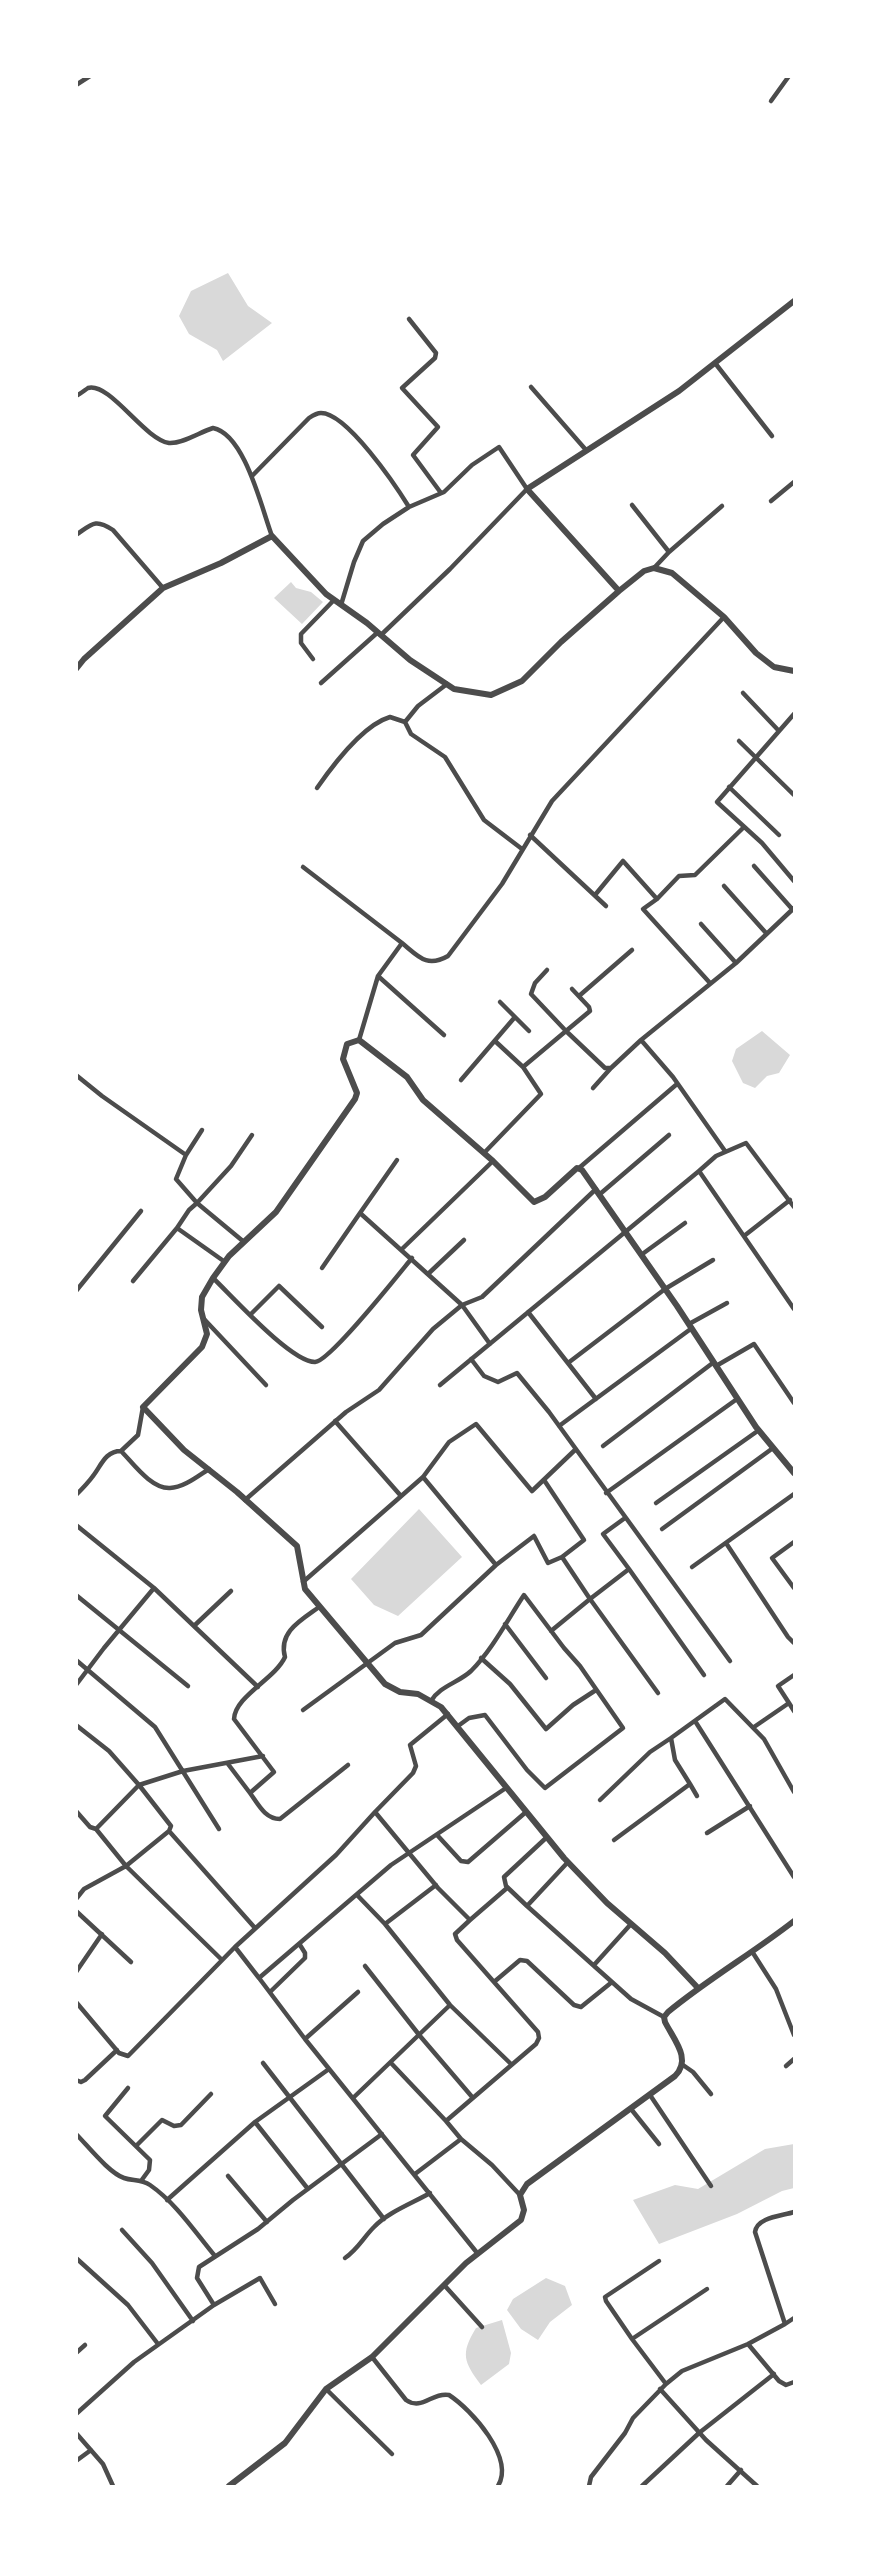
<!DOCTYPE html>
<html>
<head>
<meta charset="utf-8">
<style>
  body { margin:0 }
  #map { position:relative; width:871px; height:2563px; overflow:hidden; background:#fff; font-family:Arial,sans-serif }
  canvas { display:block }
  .frame { position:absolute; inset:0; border:78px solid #fff; pointer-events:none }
</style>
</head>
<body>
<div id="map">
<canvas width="871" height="2563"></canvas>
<div class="frame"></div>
</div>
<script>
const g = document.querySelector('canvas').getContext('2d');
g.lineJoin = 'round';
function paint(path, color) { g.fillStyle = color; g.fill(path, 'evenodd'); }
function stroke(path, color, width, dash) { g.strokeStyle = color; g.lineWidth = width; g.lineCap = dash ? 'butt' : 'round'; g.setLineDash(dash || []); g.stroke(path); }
paint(new Path2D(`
  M228,273l20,33 24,17 -49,38 -6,-11 -28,-16 -10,-18 12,-25z
  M291,582l5,6 15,4 12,10 -21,22 -28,-26z
  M762,1031l28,24 -11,18 -12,3 -12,12 -12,-5 -11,-22 4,-12z
  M419,1509l43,48 -64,59 -24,-11 -23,-26z
  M794,2144v44l-12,3 -45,23 -78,30 -26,-44 42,-15 23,4 67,-40z
  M546,2278l19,8 7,19 -22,17 -12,18 -17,-11 -14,-19 6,-11z
  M502,2320l9,33 -2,11 -28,21c-17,-23 -21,-31 -5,-57z`), '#d9d9d9');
stroke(new Path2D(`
  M76,85l14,-9
  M771,101l18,-25
  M409,319l27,34 -1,5 -33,30 36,39 -25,28 28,38
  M715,363l57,73
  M531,387l55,63
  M76,396c4,-2 9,-6 12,-8 22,-6 56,51 81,55 13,1 31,-11 44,-15 32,6 49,82 59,108
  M252,476l57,-58c3,-2 8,-5 12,-5 26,0 75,73 88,94
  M771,501l23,-19
  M632,505l37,47
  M76,535c16,-11 19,-17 37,-5l50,58
  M654,568l15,-16 53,-46
  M313,659l-12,-16v-9l33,-34
  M321,683l56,-50 4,2 69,-66 77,-80 -28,-42 -27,18 -28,27 -35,15 -26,17 -20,17 -9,21 -13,43
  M447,684l-29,22 -13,16 6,12 34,23 39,63 38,29
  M743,693l36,38
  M794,714l-77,88 45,41 32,38
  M739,741l55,54
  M729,787l50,48
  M317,788c16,-23 46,-63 73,-71l15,5
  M530,835l76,71
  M754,866l39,44
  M303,867l99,76
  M724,886l42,47
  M595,895l28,-34 34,38 22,-23 16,-1 49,-48
  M657,899l-14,10 67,74
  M701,924l35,39
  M547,970l-12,13 -4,11 35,37 24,-20 -1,-4 -17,-18
  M378,976l66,59
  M579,996l53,-46
  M500,1002l29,29
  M359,1040l19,-64 24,-33c17,14 25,25 46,13l54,-72 50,-83 172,-184
  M641,1040l32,37 52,74
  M523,1067l43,-36 39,37h6l30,-28 95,-77 58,-55
  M76,1075l26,21 84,59
  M461,1080l54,-63
  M593,1088l18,-20
  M202,1130l-16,25 -10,24 21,24 -8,7 -12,18 48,34
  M484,1153l57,-59 -18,-27 -28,-26
  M579,1168l98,-84
  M600,1194l69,-59
  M794,1207l-48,-64 -30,13 -17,15 95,138
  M744,1236l46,-36
  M244,1242l-47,-39 34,-37 21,-31
  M402,1249l91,-88
  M641,1255l44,-32
  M322,1268l38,-55
  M428,1274l36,-34
  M213,1278c19,18 78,84 102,84 15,-1 83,-87 97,-104
  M133,1281l44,-53
  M76,1291l65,-80
  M528,1312l68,87
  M251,1314l28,-28 43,41
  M204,1319l62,66
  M689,1324l38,-21
  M490,1344l-28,-39 20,-8 114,-108
  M471,1359l13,17 14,6 19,-9 32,39 181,249
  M568,1363l97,-74 48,-29
  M716,1366l38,-22 40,59
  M440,1385l259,-214
  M335,1421l66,75
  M559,1426l133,-98
  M603,1446l111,-84
  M121,1451c12,12 30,38 49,37 13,0 28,-12 39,-19
  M544,1480l40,60 -22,17 28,42 39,-30 -26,-35 22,-16
  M606,1493l131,-94
  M76,1495c6,-6 12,-12 17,-19 8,-10 12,-25 28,-25l17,-16 5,-28
  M245,1500l101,-88 33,-22 54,-61 29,-24 -102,-92 37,-53
  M656,1503l103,-73
  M76,1525l78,63 -50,60 -28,37
  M662,1529l111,-81
  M794,1542l-22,16 22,30
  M726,1543l62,94 6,6
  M496,1565l38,-29 14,27 14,-6
  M692,1567l102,-73
  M629,1569l75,106
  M303,1582l120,-105 26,-35 27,-18 56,67 44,-42
  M154,1588l104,99
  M76,1595l112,91
  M319,1607c-18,13 -41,25 -34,50 -10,22 -50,39 -51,62l40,53 -24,21c8,11 15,26 30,26l68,-54
  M505,1624l41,54
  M195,1625l36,-34
  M551,1631l39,-32 68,94
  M481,1658l29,26 36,45 27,-24 23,-15
  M76,1660l79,67 64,102
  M431,1701c9,-15 27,-18 40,-30 21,-21 37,-52 53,-76l40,53 16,18 43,62 -78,60 -18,-18 -42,-55 -16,3 -11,8
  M789,1703l5,8
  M303,1710l92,-67 26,-8 75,-70 -73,-88
  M448,1714l-38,31 6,21 -3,7 -38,39 63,76 32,32 -15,14 2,6 81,92 1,6 -3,6 -90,77 15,18 31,26 28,30
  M695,1721l99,156
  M76,1725l33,26 30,34 44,-14 80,-15
  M754,1727l35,-24 -11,-17 16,-11
  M228,1764l22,29
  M690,1784l7,12
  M600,1800l50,-48 21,-14
  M76,1811l14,16 6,2 43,-44 32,41 -2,5 -43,35 -42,23 -8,10
  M96,1829l30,37 96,94
  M169,1831l86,97
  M707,1833l43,-27
  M438,1836l23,25 7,1 58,-50
  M614,1840l76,-56 -15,-24 -4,-22 54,-39 39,40 30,53
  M568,1862l-41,44 104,93 33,18
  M436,1885l-51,39 65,81 61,59
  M357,1895l28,29
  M527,1906l-21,-20 -2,-9 43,-40
  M76,1911l55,51
  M470,1920l37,-32
  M235,1947l101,-92 39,-43
  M753,1953l23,36 18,46
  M594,1965l37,-41
  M365,1966l55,70 53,62
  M76,1972l26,-38
  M494,1982l26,-22 7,1 47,44 7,2 31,-25
  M270,1992l35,-34v-5l-5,-8
  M76,2002l43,51 9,3 107,-109 24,31
  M305,2039l53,-47
  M263,2063l121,156
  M391,2063l55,58
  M683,2065l10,7 18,22
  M786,2066l8,-7
  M76,2080l5,2 4,-2 32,-30
  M128,2088l-23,28 45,44 -1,10 -8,11
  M650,2095l61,91
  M353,2098l97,-93
  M631,2109l28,35
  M255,2122l74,-53
  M76,2134c12,12 33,39 48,44 9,3 17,1 26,7 26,18 45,47 65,71
  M136,2146l26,-26 12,6 7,-1 30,-31
  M415,2174l46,-35
  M228,2176l39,46
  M167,2200l88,-78 53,67
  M794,2212c-12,4 -37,5 -39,20l30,92 9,-6
  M122,2230l30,33 41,58
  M478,2254l-173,-215 -46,-61 132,-113 115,-77
  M76,2258l52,47 30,39
  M345,2258c13,-9 18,-20 29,-31 14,-15 39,-24 56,-34
  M445,2286l37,41
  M707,2289l-75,50 34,45 16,-13 66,-27 37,-20
  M214,2305l-17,-27 2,-11 59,-38 35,-29 89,-66
  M632,2339l-26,-38 -1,-4 54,-36
  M748,2344l31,37 7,4 8,-3
  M76,2353l9,-8
  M372,2357l34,43c16,11 26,-8 43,-5 23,15 66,63 49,91
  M326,2389l66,65
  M660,2389l46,51 51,46
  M76,2414l58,-52 80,-57 46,-27 15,26
  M76,2433l27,31 10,22
  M76,2461l15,-11
  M589,2486l2,-9 34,-44 8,-15 33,-34
  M642,2486l57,-53 75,-59
  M727,2486l14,-16`), '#4c4c4c', 4.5);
stroke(new Path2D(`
  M619,591l25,-20 10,-3 18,5 52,44 32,36 18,14 20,4
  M76,669l8,-10 79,-71 58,-25 51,-27 54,58 41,29 43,37 44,29 37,6 31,-14 39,-39 58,-51 -92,-102 152,-98 115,-90
  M698,1988l-33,-35 -58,-50 -43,-45 -123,-151 -23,-13 -18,-2 -15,-8 -80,-95 -8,-43 -60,-54 -53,-42 -41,-43 59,-60 5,-13 -6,-24 1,-13 11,-19 16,-22 47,-44 79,-113 2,-6 -14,-34 4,-15 12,-4 48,37 16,23 70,61 41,41 11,-5 32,-29 5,2 95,136 79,121 38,46
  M229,2486l56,-43 41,-54 46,-32 94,-94 55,-43 3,-10 -4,-15 7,-11 148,-108c17,-17 -1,-36 -10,-54l-1,-5 4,-5c40,-33 85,-59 126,-91`), '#4c4c4c', 6);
</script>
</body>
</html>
